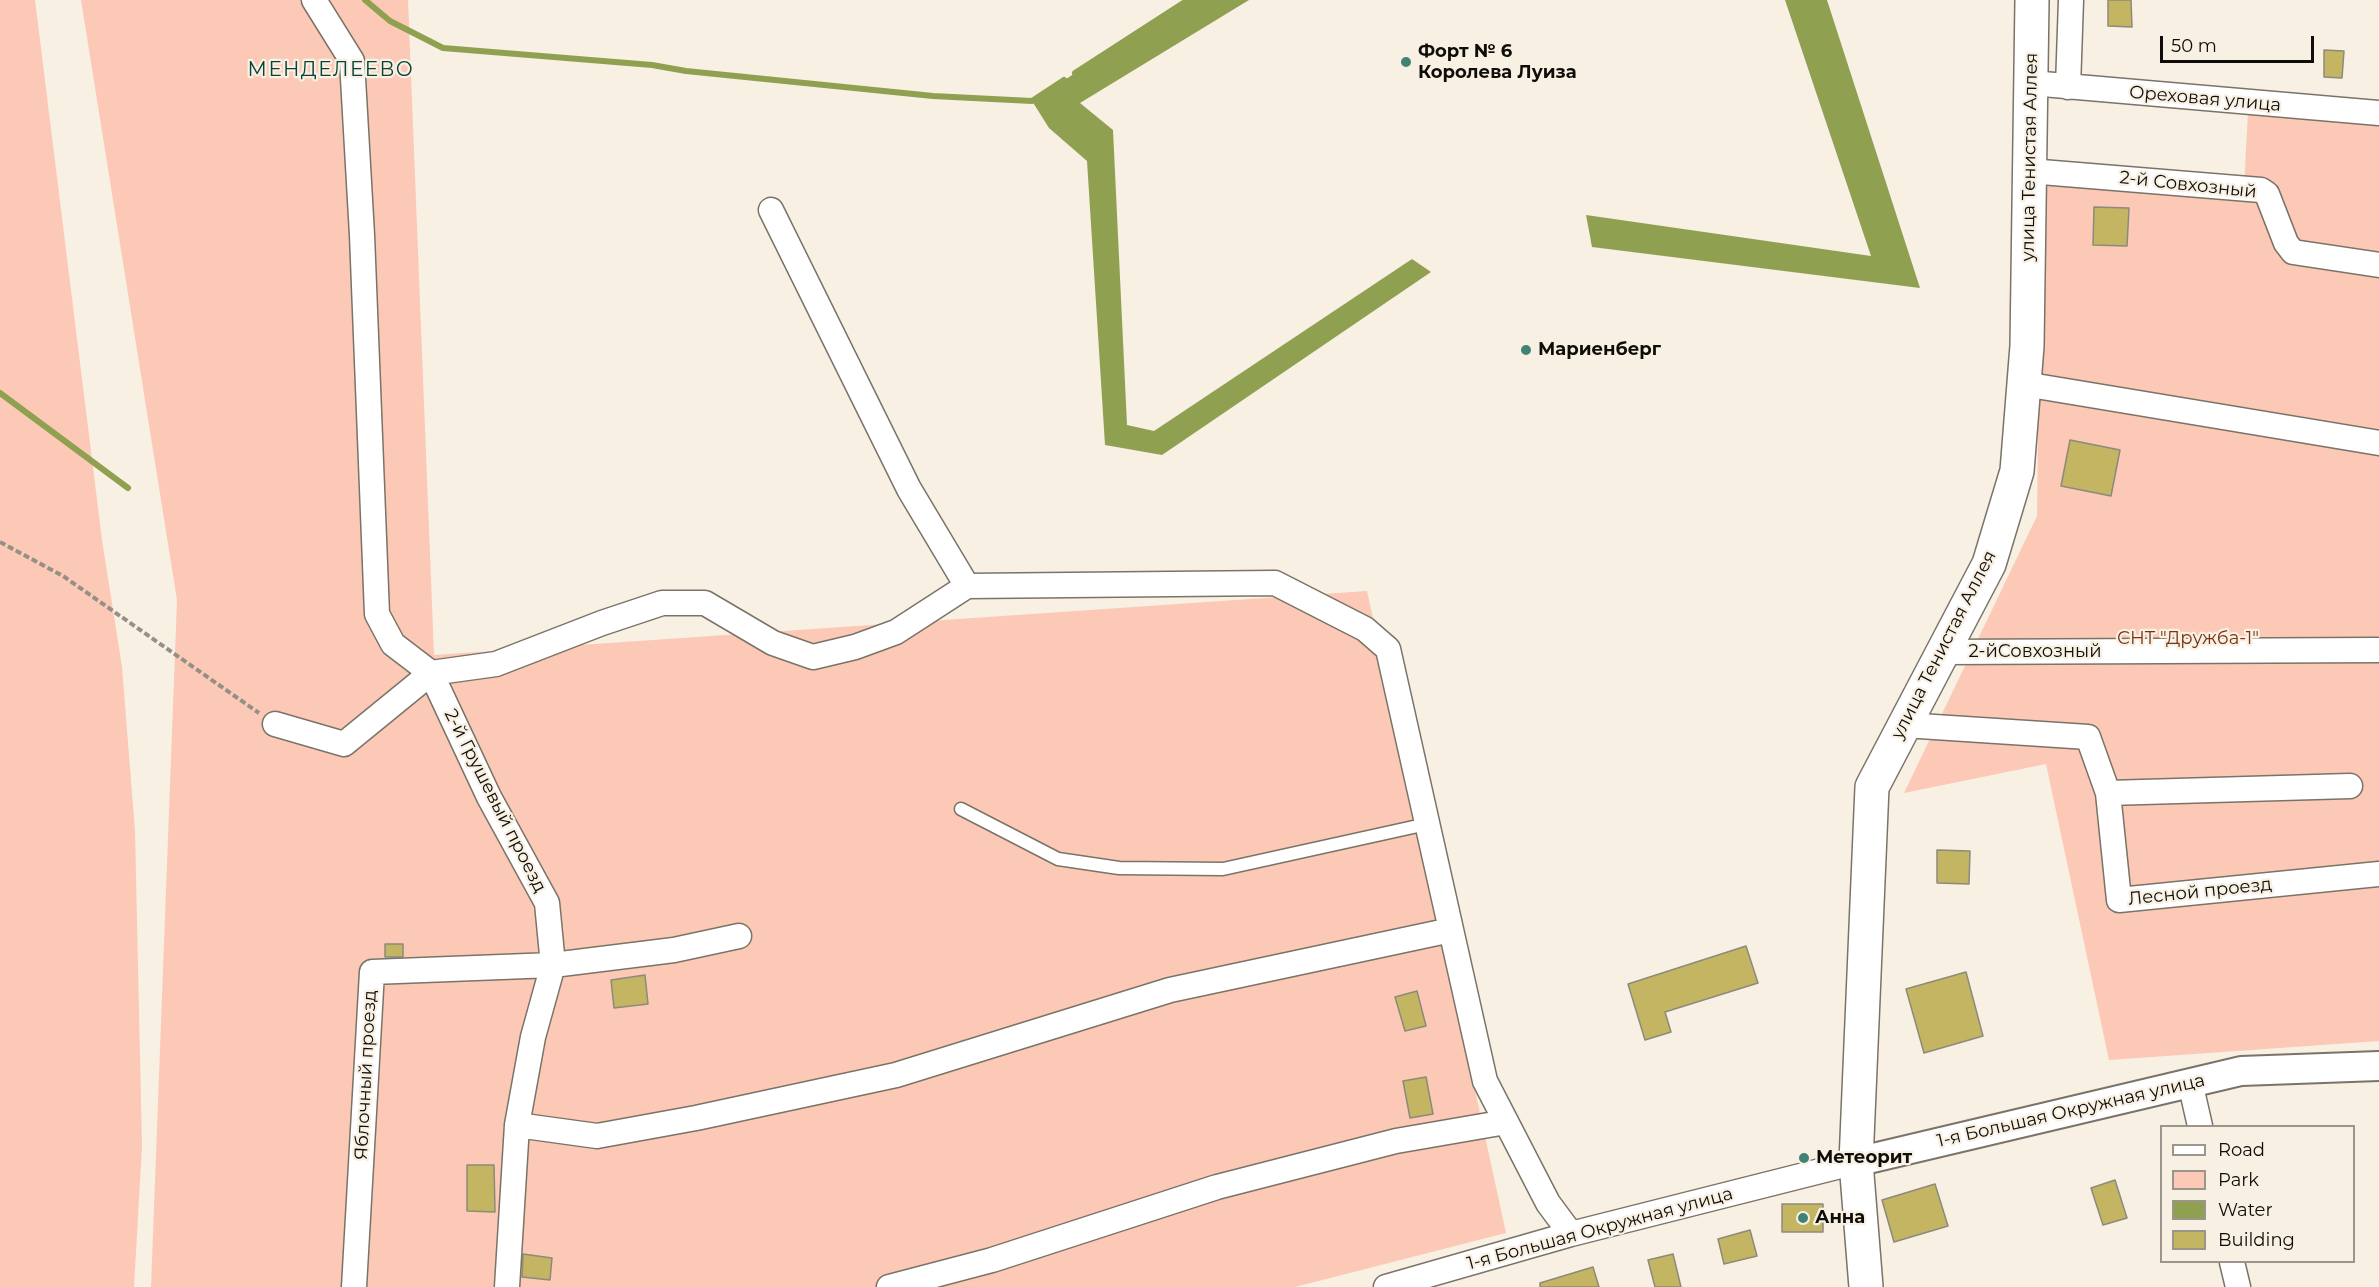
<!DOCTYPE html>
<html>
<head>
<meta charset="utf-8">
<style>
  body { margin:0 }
  #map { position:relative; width:2379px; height:1287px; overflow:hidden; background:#f8f0e3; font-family:Montserrat,sans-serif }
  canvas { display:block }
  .legend { position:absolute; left:2160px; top:1125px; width:195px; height:138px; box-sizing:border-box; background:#f8f0e3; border:2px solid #9b958c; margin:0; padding:8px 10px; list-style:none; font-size:18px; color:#0f0d09 }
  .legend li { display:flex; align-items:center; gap:12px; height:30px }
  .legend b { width:30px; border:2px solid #9b958c }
  .scale { position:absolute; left:2160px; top:36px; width:154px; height:27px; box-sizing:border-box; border:3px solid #0f0d09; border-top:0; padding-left:8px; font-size:18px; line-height:21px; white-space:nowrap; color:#0f0d09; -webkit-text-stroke:4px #f8f0e3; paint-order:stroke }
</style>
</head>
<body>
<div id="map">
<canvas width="2379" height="1287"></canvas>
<ul class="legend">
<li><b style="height:8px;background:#fff"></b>Road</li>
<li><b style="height:16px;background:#fcc9b6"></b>Park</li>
<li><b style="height:16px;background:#90a051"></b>Water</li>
<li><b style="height:16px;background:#c4b562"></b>Building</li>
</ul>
<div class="scale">50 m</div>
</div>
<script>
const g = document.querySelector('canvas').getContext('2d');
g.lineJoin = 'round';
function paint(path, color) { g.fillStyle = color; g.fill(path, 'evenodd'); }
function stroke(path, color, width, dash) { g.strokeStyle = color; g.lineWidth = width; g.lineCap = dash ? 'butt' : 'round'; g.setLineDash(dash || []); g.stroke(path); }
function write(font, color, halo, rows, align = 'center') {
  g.font = font + ' Montserrat,sans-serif'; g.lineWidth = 4.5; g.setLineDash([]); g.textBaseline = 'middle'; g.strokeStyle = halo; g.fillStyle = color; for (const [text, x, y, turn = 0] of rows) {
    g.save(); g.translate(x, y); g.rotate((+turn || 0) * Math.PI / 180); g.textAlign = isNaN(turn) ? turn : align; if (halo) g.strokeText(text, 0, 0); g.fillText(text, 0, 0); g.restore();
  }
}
paint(new Path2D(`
  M0,0h35l67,540 20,127 13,164 7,315 -8,141h-134z
  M81,0h327l26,655 933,-64 139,642 -211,54h-1144l26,-687z
  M2248,113l131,11v917l-270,19 -63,-296 -142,29 133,-277 4,-339 203,10z`), '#fcc9b6');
paint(new Path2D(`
  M1188,0h61l-169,103 33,27 14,295 27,6 258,-172 19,13 -269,183 -57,-10 -18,-284 -38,-33 -17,-27z
  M1785,0h42l93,288 -328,-41 -6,-32 285,41z`), '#90a051');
stroke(new Path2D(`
  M365,0l25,21 53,27 209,17 34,6 247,25 99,5 32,-21
  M1075,73l113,-73
  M0,393l128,95`), '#90a051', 6);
const building = new Path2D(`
  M2108,0h23l1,27 -24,-1z
  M2324,50l20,1 -2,27 -18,-1z
  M2094,207l35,1 -2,38 -34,-1z
  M2070,440l50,10 -9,46 -50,-10z
  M1937,850l33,1 -1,33 -32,-1z
  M385,944h18v13h-18z
  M1746,946l12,37 -93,29 6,20 -26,8 -17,-56z
  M1966,972l17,64 -59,17 -18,-64z
  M645,975l3,29 -34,4 -3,-28z
  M1417,991l9,35 -21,5 -10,-34z
  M1426,1077l7,37 -23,4 -7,-37z
  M467,1165h27l1,47 -28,-1z
  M2115,1180l12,38 -24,7 -12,-37z
  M1935,1184l13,42 -54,16 -12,-42z
  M1782,1204h41v28h-41z
  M1750,1230l7,26 -33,8 -6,-25z
  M523,1254l29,4 -2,22 -28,-3z
  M1673,1254l8,33h-26l-7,-27z
  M1593,1267l6,20h-59v-4z`);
paint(building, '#c4b562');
stroke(building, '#8c8a7d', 1.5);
const service = new Path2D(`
  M961,809l97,50 61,9 104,1 204,-45`);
const minor = new Path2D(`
  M314,0l38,61 10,174 15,379 16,30 38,29 58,124 58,106 6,62 -20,72 -16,88 -10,162
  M2031,83l348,30
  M2068,87l3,-87
  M2029,171l232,19 6,4 19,49 7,9 86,13
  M771,210l138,279 58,97 308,-3 90,46 23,20 97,432 63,122 23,31
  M2024,384l355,59
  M1943,652l436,-2
  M275,724l69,20 87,-71 65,-9 106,-41 60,-20h43l68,40 40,14 42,-10 41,-15 71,-46
  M1904,725l184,12 20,56 11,107 260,-26
  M2108,793l242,-7
  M2190,1082l10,44
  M517,1125l80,11 99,-18 200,-43 274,-85 281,-60
  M2232,1262l6,25
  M354,1287l18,-315 181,-7 121,-15 65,-14
  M889,1287l103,-27 225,-73 179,-46 110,-19
  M1386,1287l185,-53 285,-72`);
const tertiary = new Path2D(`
  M1856,1162l385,-91 138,-5`);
const secondary = new Path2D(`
  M1866,1287l-10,-125 16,-375 117,-223 28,-93 10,-125 5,-346`);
stroke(service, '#7a7367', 15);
stroke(minor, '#7a7367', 27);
stroke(tertiary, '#7a7367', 32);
stroke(secondary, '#7a7367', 36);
stroke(new Path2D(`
  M0,542l63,34 196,137`), '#959087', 4, [6, 3]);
stroke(service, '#fff', 12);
stroke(minor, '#fff', 24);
stroke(tertiary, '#fff', 28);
stroke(secondary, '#fff', 33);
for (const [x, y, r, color] of [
  [1406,62,6,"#408273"],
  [1526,350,6,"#408273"],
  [1804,1158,6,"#408273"],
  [1803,1218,6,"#408273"]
]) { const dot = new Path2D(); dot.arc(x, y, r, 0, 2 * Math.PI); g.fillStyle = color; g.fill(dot); stroke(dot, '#f8f0e3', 2); }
write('bold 18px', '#0f0d09', '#f8f0e3', [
  ["Форт № 6",1418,52],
  ["Королева Луиза",1418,73],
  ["Мариенберг",1538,350],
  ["Метеорит",1816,1158],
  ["Анна",1815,1218]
], 'left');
write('18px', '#0f0d09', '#f8f0e3', [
  ["Ореховая улица",2205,99,5],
  ["улица Тенистая Аллея",2030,157,-89],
  ["2-й Совхозный",2188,185,6],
  ["улица Тенистая Аллея",1944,645,-63],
  ["2-йСовхозный",2035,652],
  ["2-й Грушевый проезд",495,801,63],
  ["Лесной проезд",2200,892,-6],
  ["Яблочный проезд",366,1075,-87],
  ["1-я Большая Окружная улица",2071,1111,-13],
  ["1-я Большая Окружная улица",1600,1229,-15]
]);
write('18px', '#7b3313', '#f8f0e3', [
  ["СНТ \"Дружба-1\"",2188,639]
]);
g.letterSpacing = '1.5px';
write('20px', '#084338', '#f8f0e3', [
  ["МЕНДЕЛЕЕВО",331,70]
]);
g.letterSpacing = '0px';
</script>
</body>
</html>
